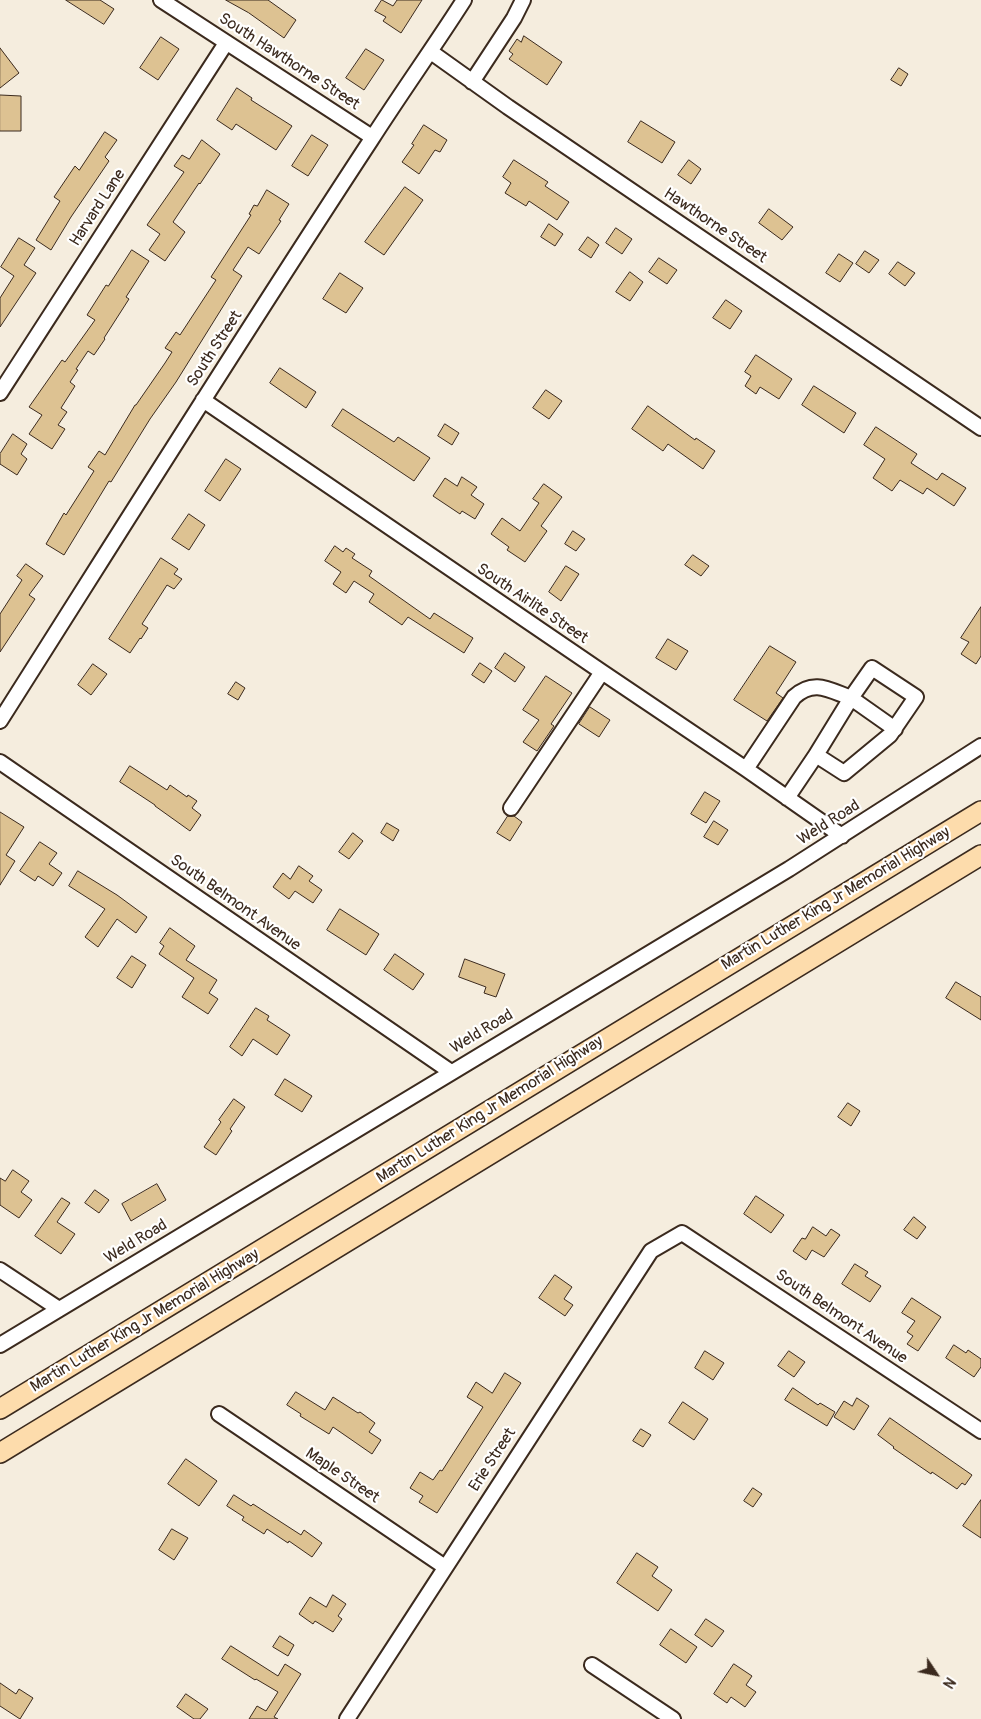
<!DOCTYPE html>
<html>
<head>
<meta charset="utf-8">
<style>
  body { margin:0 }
  #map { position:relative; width:981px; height:1719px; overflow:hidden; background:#f5edde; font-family:Pangolin,sans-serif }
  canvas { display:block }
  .north { position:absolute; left:911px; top:1649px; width:50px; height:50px; -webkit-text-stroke:4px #fff; paint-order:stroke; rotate:124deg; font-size:14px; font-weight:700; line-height:20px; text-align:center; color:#3b2a1e }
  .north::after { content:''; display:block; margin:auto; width:18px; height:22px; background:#3b2a1e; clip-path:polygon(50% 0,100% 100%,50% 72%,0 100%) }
</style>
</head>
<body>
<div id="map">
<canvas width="981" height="1719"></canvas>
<div class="north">N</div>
</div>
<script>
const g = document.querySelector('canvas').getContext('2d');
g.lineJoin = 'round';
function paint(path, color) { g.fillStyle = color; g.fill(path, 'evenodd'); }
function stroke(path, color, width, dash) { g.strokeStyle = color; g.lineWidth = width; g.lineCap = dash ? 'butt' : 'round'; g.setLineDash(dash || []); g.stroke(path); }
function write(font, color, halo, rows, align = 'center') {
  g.font = font + ' Pangolin,sans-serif'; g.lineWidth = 4.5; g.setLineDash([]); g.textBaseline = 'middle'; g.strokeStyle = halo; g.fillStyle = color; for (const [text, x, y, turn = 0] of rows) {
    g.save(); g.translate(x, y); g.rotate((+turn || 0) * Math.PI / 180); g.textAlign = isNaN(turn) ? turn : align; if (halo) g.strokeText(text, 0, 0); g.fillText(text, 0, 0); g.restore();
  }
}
const building = new Path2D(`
  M66,0h34l14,9 -10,15z
  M226,0h42l28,20 -12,18 -35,-25z
  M382,0l11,6 4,-6h25l-21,33 -18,-12 3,-4 -11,-6z
  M524,36l38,26 -15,23 -38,-26 4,-5 -4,-3 8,-12 4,3z
  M161,37l18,12 -21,31 -18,-12z
  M0,48l19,25 -19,15z
  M366,49l18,11 -20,30 -18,-12z
  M899,68l9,6 -7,12 -10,-6z
  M237,88l15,10 -1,2 41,26 -16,24 -40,-26 -4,6 -15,-10z
  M0,95l21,1v35h-21z
  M641,121l34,21 -13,21 -34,-21z
  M424,125l23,15 -7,12 -5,-2 -16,24 -17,-12 12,-17 -2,-1z
  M105,132l12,8 -12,17 4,4 -38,56 -20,33 -15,-10 24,-39 -6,-4 21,-31 4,4z
  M312,135l16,10 -20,31 -16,-10z
  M202,140l18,14 -20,30 -1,-1 -26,39 12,10 -20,29 -16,-11 11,-16 -13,-9 37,-53 -10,-6 8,-11 7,4z
  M514,160l34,22 -3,4 24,16 -12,18 -28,-19 -3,5 -21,-13 6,-10 -8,-6z
  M689,160l12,9 -10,15 -13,-9z
  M405,187l18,13 -39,55 -19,-13z
  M267,190l22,14 -10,16 2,1 -22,33 -11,-7 -15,23 9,6 -66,106 -26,37 -39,63 -2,-1 -45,74 -18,-11 18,-31 2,2 28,-44 -6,-4 11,-16 6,4 30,-50h1l29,-42 7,-11 -7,-4 11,-16 4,3 36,-55 -5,-3 40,-62 -2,-1 5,-9 3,1z
  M769,209l24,18 -11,13 -23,-17z
  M549,224l14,10 -8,12 -14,-9z
  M616,228l16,11 -10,15 -16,-11z
  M588,237l11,8 -8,13 -12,-8z
  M19,238l16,10 -11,17 12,8 -36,54v-29l14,-22 -13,-9z
  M132,250l17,11 -23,36 3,2 -25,39 1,1 -11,16 -6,-4 -12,18 2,1 -8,12 5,4 -14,22 6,4 -9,13 7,4 -13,20 -23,-15 13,-19 -13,-8 33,-47 3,2 30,-42 -8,-5 19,-30 2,1z
  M865,251l14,9 -10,13 -13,-9z
  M839,254l14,9 -13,19 -14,-9z
  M659,258l18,12 -10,14 -18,-12z
  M898,262l17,11 -10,13 -16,-12z
  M630,272l13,10 -13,19 -14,-9z
  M340,273l23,15 -17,25 -23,-14z
  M726,300l16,11 -12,18 -17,-11z
  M756,355l36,24 -13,20 -19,-12 -4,7 -11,-8 6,-10 -6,-4z
  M280,368l36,24 -10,16 -36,-25z
  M814,386l42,27 -12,20 -42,-28z
  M546,390l16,11 -13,18 -16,-11z
  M648,406l47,34 1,-2 19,13 -12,18 -35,-25 -5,7 -31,-22z
  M343,409l51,33 4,-5 32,21 -16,23 -82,-55z
  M445,424l14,9 -7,12 -14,-9z
  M876,427l41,27 -6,9 26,17 5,-7 24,15 -12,18 -27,-18 -4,6 -23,-14 -8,11 -19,-13 12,-19 -21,-14z
  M13,434l14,10 -6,10 6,5 -10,16 -17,-11v-10z
  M226,459l15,10 -21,32 -15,-10z
  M462,477l15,10 -6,8 13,9 -9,15 -13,-8 -2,3 -27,-18 12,-18 12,8z
  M544,484l18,13 -21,29 6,5 -22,31 -18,-12 2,-3 -18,-13 11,-16 18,13 19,-28 -6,-4z
  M189,514l16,11 -16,25 -17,-11z
  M573,531l12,8 -9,12 -11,-7z
  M335,546l8,6 3,-4 9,6 -3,4 20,13 -3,5 61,43 4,-6 39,25 -9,15 -56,-36 -6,8 -33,-23 5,-8 -20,-13 -8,12 -13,-9 8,-12 -16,-11z
  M693,555l16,11 -8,10 -16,-11z
  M161,558l17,11 -4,5 8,5 -8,10 -7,-4 -25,39 6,4 -7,11 -1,-1 -10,15 -21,-14z
  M26,564l17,12 -14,19 6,4 -35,53v-38l22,-34 -5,-4z
  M566,566l13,8 -18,27 -12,-9z
  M981,607v49l-5,8 -15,-10 8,-12 -8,-4z
  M668,639l20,12 -12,19 -20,-12z
  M770,646l26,16 -20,31 7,5 -16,23 -33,-21z
  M505,653l20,14 -10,15 -20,-14z
  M480,663l12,8 -8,12 -12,-8z
  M93,664l14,10 -16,21 -13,-10z
  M546,676l26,17 -21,31 3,2 -17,25 -14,-9 16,-22 -16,-10z
  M236,682l9,6 -7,12 -10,-6z
  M590,707l20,13 -11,17 -20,-13z
  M130,766l37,24 3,-5 17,12 1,-2 9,6 -5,7 9,7 -11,16 -35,-25v-1l-35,-23z
  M705,792l15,9 -14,22 -15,-9z
  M0,812l24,15 -18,28 9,6 -15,24z
  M508,816h6l8,6 -12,19 -13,-8z
  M714,821l14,9 -10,15 -14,-8z
  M387,823l12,7 -6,11 -12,-8z
  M353,833l10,8 -14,18 -10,-7z
  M40,842l17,11 -8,11 13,9 -9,13 -15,-10 -3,5 -15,-10z
  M299,866l14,10 -4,5 13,9 -9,13 -18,-12 -6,8 -16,-12 10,-14 7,6z
  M78,871l39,24 30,22 -11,16 -19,-14 -19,28 -13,-10 20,-28 -36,-23z
  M340,909l39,25 -13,21 -39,-25z
  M170,928l25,18 -9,14 31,20 -8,13 9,6 -10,15 -26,-17 12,-19 -35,-24 5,-8 -4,-3z
  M395,954l29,20 -11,16 -29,-20z
  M132,956l14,9 -14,23 -15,-10z
  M465,959l40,15 -9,23 -12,-4 2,-6 -27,-10z
  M956,982l25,15v23l-35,-22z
  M256,1008l13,8 -2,4 23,15 -13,20 -24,-16 -11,17 -12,-9z
  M285,1079l27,17 -10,16 -27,-17z
  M234,1099l11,8 -15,22 2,2 -16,24 -12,-8 17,-25 -2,-2z
  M848,1103l12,8 -9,15 -13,-9z
  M13,1170l16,11 -8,11 11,8 -13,18 -19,-13v-27l5,3z
  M157,1184l9,16 -35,21 -9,-17z
  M95,1190l14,10 -10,13 -14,-10z
  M756,1196l28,19 -13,18 -27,-19z
  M62,1198l8,5 -13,19 18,12 -14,20 -26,-18z
  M914,1217l12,10 -9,12 -13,-9z
  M813,1227l13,9 5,-7 9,6 -16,22 -12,-7 -6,10 -13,-9 9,-13 3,1z
  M855,1264l13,8 -3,4 16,10 -11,16 -28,-18z
  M555,1275l17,12 -8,12 9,6 -8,11 -26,-18z
  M912,1298l29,19 -23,34 -11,-7 6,-8 -6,-4 8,-11 -13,-8z
  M954,1345l12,8 2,-3 13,9v8l-7,10 -28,-19z
  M705,1351l19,12 -11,17 -18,-12z
  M789,1351l16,11 -11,15 -16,-11z
  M505,1373l16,10 -84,130 -18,-11 4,-6 -13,-8 10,-16 13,8 7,-10 2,1 41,-64 -16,-10 9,-15 16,11z
  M793,1388l25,17 2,-2 15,9 -8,14 -42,-26z
  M296,1392l29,18 8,-13 25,16 2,-1 15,11 -6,9 12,8 -9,14 -39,-27 -4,7 -29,-18 1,-2 -14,-9z
  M857,1398l12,8 -15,24 -20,-13 10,-16 8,5z
  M683,1402l25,17 -14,21 -25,-17z
  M890,1418l82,57 -7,10 -3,-2 -5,6 -25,-17 -1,2 -38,-26 1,-1 -16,-12z
  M641,1429l10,6 -8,12 -10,-6z
  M186,1459l31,22 -18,25 -31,-22z
  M753,1488l9,6 -9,13 -9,-6z
  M234,1495l17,11 2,-2 48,31 3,-5 18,13 -10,14 -23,-16 -1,2 -21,-14 -3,5 -22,-14 2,-3 -17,-11z
  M981,1500v38l-18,-12z
  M172,1529l16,9 -14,22 -15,-10z
  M637,1553l21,14 -6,9 20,14 -14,21 -41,-28z
  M333,1595l13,9 -8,12 4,3 -9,13 -18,-11 -2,3 -14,-10 11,-17 16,10z
  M706,1619l18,12 -12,16 -17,-12z
  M671,1629l26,18 -11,16 -26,-18z
  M280,1636l14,9 -6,11 -15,-9z
  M231,1646l47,30 7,-12 16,10 -27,43 4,2h-29l8,-13 9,5 12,-19 -22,-13 -1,1 -33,-21z
  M734,1664l18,12 -6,9 10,7 -11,15 -14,-10 -4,6 -13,-9z
  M0,1683l16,11 3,-5 14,9 -13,21 -20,-13z
  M186,1694l22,15 -8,10h-6l-17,-12z`);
paint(building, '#ddc292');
stroke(building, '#3b2a1e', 1);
const minor = new Path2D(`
  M161,0l211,137
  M431,52l77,55 473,321
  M472,82l42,-64 9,-18
  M0,393l226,-350
  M203,400l399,272 144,97 96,67
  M0,721c123,-194 245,-389 371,-581 30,-47 63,-93 93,-140
  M816,755l35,-57 44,31
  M0,762l451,310
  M746,769l48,-72c20,-18 35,-7 57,1l21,-30 44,29 -26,38 -46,38 -28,-18 -29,43
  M511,808l91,-136
  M0,1270l59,39
  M0,1345l789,-476 192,-123
  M219,1414l226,153
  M592,1665l81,54
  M347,1719l304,-468 31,-18 299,198`);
const highway = new Path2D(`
  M0,1409l981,-598
  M0,1453l981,-598`);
stroke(minor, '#3b2a1e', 18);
stroke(highway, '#3b2a1e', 22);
stroke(minor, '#fff', 14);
stroke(highway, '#fddcac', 19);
write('16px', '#3b2a1e', '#fff', [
  ["South Hawthorne Street",289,62,33],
  ["Harvard Lane",98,208,-57],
  ["Hawthorne Street",715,226,34],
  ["South Street",215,349,-57],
  ["South Airlite Street",532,604,34],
  ["Weld Road",829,823,-32],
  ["Martin Luther King Jr Memorial Highway",836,899,-31],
  ["South Belmont Avenue",235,903,35],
  ["Weld Road",482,1032,-31],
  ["Martin Luther King Jr Memorial Highway",490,1110,-32],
  ["Weld Road",136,1242,-31],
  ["South Belmont Avenue",841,1317,34],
  ["Martin Luther King Jr Memorial Highway",145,1321,-31],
  ["Erie Street",493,1460,-57],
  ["Maple Street",342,1476,34]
]);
</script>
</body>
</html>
